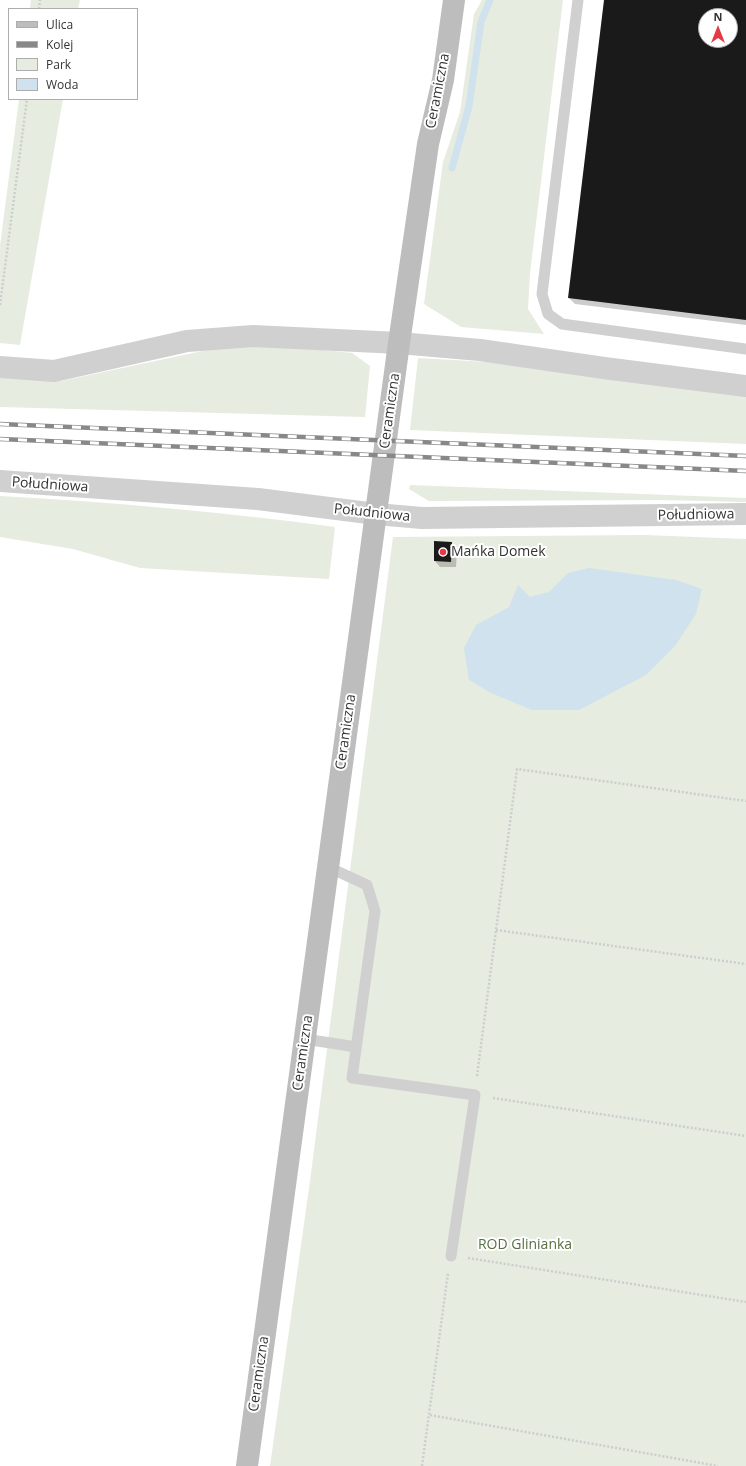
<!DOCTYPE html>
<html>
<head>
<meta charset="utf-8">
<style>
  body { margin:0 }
  #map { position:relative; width:746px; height:1466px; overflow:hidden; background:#fff; font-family:"Open Sans",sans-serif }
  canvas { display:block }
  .legend { position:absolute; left:8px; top:8px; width:130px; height:92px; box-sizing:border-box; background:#fff; border:1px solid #adadad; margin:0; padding:5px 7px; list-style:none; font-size:12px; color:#333 }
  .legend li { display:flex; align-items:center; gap:8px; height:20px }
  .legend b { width:20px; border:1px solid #adadad }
  .north { position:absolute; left:698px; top:8px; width:40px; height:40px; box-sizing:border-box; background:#fff; border:1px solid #adadad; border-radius:50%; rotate:0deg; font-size:11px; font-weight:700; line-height:16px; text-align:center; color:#333 }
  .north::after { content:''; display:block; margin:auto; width:14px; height:18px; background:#e63946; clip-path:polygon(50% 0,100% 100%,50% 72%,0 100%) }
</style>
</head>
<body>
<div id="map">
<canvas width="746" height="1466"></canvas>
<ul class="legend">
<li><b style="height:5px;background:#bdbdbd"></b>Ulica</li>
<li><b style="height:5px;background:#888"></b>Kolej</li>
<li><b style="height:11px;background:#e6ecdf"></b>Park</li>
<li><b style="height:11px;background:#cfe2ee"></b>Woda</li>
</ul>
<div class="north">N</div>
</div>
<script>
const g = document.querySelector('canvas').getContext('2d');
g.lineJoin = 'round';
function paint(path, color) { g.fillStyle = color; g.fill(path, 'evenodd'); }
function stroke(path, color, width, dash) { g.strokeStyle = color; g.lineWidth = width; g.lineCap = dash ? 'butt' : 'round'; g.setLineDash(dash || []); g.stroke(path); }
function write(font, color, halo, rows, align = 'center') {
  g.font = font + ' "Open Sans",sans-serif'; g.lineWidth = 4; g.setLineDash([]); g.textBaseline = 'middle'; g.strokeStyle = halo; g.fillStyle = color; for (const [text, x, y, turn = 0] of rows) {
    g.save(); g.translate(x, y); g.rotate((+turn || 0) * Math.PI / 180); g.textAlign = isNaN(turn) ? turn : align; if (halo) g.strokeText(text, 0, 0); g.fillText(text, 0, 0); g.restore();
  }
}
paint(new Path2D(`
  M31,0h49l-2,9h-48z
  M482,0h81l-33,273 -2,36 16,25 -83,-7 -37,-23 19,-142 17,-50 14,-98z
  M19,99h44l-43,246 -20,-2v-97z
  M276,345l76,8 18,13 -5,51 -365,-10v-30l61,4 165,-35z
  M418,358l70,4 258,33v49l-336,-14z
  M410,485l336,13v4l-85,-2 -232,1 -20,-12z
  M0,496c112,6 223,16 335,31l-6,52 -189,-11 -67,-19 -73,-12z
  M645,535l101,4v927h-476l40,-285 83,-644z`), '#e6ecdf');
paint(new Path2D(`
  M589,568l87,12 26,9 -6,25 -21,32 -29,29 -67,35h-47l-41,-17 -22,-13 -5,-32 12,-23 33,-18 9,-22 12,12 19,-5 19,-19z`), '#cfe2ee');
paint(new Path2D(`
  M605,0h141v325l-171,-21 -6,-6zM706,16h24v24h-24z
  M451,543l6,6 -1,18h-16l-5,-6z`), '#0003');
stroke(new Path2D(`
  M452,168l17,-62 12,-84 9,-22`), '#cfe2ee', 7);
paint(new Path2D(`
  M604,0h142v320l-178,-22zM706,16h24v24h-24z
  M434,541l18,1 -1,20 -17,-1z`), '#1a1a1a');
stroke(new Path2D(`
  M39,9l1,-9
  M0,305l27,-206
  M496,930l250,34
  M477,1076l40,-307 229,32
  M493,1098l253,38
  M468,1258l278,44
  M430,1415l288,51
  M422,1466l26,-193`), '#cdcdcd', 2.5, [2, 2]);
stroke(new Path2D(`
  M578,0l-36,294 6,20 14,10 184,25
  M328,867l39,18 8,26 -23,167 123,17 -24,161
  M305,1039l51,8`), '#d0d0d0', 11);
stroke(new Path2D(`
  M0,367l54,4 133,-30 66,-5 146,7 81,7 124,18 142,18
  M0,481l258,18 118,15 46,4 324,-4`), '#d0d0d0', 22);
stroke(new Path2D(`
  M247,1466l152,-1123 29,-199 15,-64 11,-80`), '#bdbdbd', 22);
const rail = new Path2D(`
  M0,424l746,32
  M0,439l746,32`);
stroke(rail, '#888', 4.5);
stroke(rail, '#fff', 3, [9]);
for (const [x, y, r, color] of [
  [443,552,4,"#e63946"]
]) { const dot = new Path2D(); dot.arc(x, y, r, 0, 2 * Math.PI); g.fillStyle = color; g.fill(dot); stroke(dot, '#fff', 1.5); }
write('14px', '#333', '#fff', [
  ["Ceramiczna",438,91,-79],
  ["Ceramiczna",390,411,-82],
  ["Południowa",50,485,4],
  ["Południowa",372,513,6],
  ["Południowa",696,515,-1],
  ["Ceramiczna",346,732,-82],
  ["Ceramiczna",303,1053,-82],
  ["Ceramiczna",259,1374,-82]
]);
write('14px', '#333', '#fff', [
  ["Mańka Domek",451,552]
], 'left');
write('14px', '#56703f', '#fff', [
  ["ROD Glinianka",525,1245]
]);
</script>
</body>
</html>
